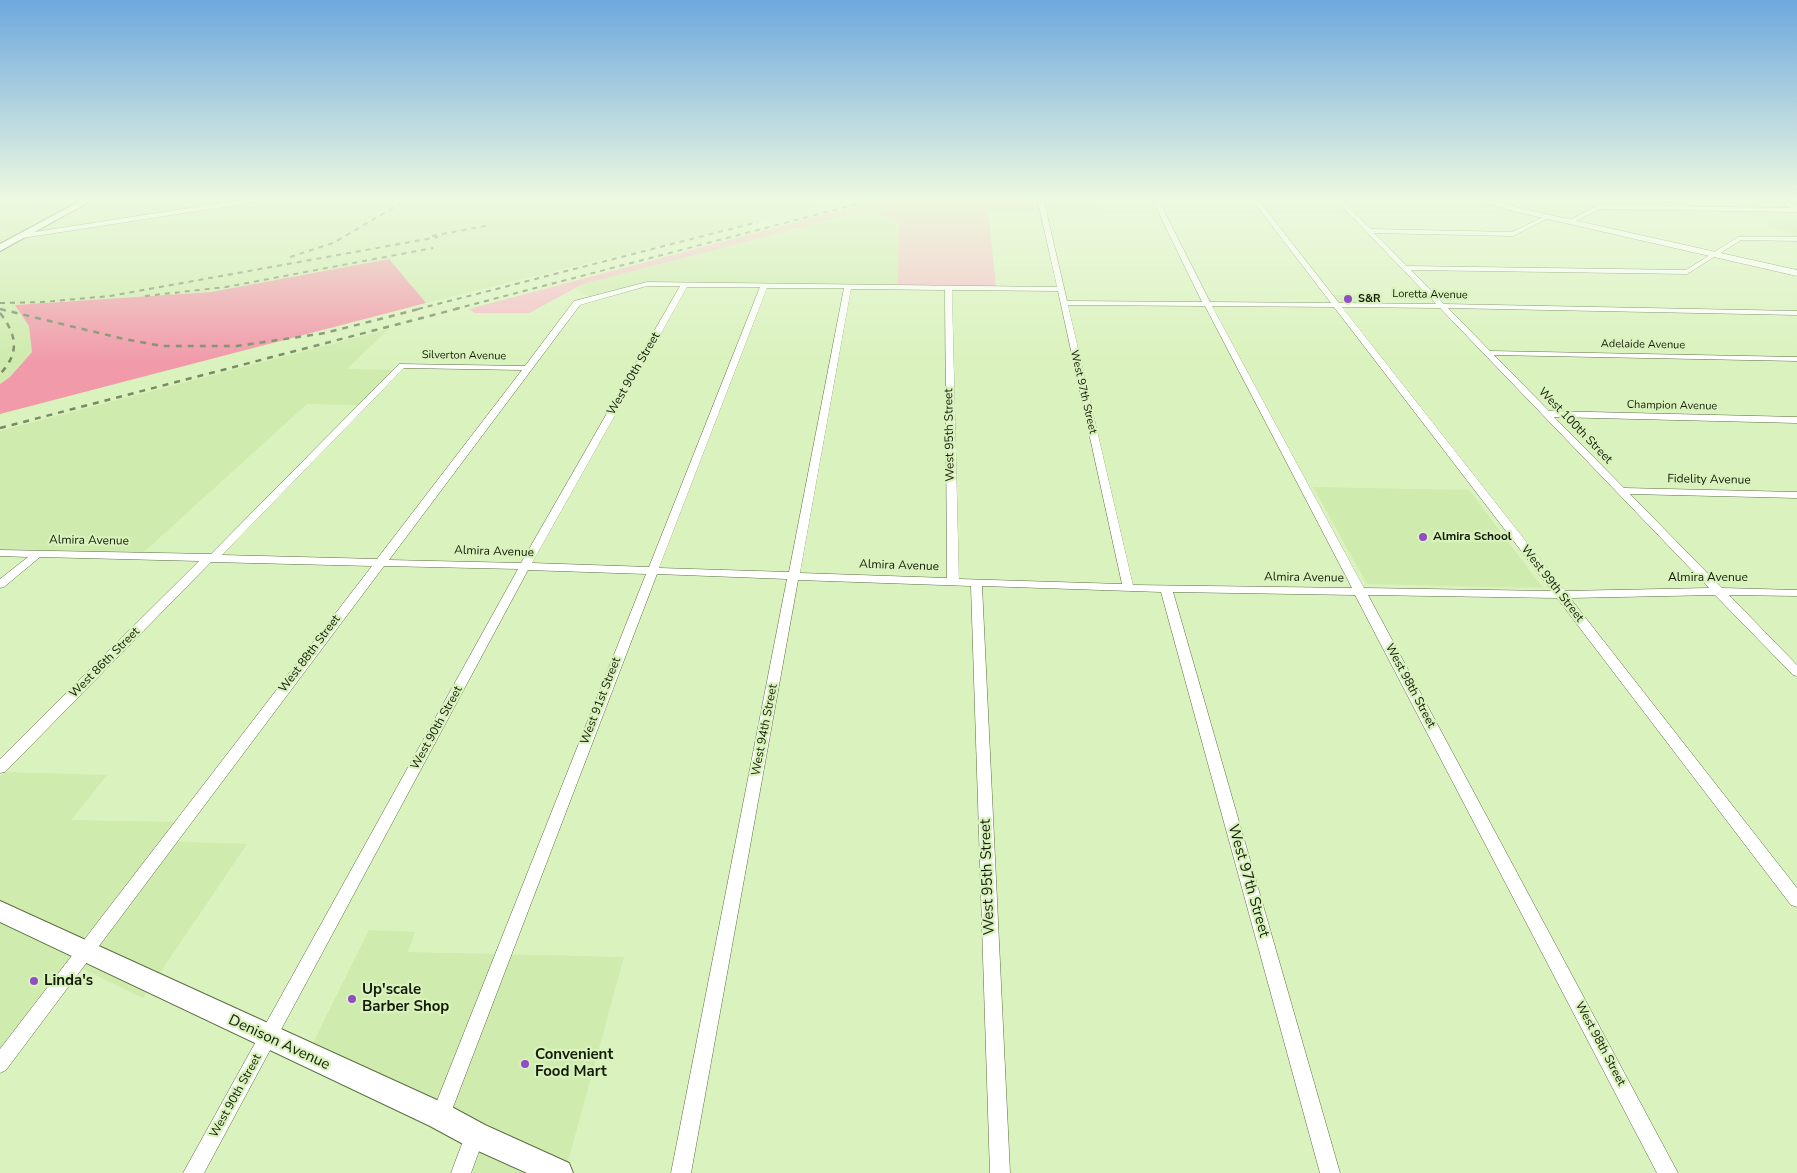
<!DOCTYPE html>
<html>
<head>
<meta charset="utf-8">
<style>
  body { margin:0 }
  canvas { display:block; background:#daf2bd }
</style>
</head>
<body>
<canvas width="1797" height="1173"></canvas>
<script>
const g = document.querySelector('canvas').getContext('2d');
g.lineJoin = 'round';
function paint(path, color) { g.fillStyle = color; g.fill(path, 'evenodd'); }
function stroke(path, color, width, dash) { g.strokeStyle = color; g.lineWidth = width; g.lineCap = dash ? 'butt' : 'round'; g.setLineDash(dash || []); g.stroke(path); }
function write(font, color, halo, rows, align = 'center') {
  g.font = font + ' "Nunito Sans",sans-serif'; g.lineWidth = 4.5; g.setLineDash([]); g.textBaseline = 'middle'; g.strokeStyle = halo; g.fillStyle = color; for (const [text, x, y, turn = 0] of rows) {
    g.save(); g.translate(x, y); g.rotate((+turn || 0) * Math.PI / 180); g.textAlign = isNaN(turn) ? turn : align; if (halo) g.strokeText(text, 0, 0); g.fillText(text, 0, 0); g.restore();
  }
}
paint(new Path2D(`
  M0,197h94l-94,51z
  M103,197h156l-219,34z
  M284,197h573l-431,106 -37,-44 -178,33 -195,13 13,21 3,26 -22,25 -10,7v-133l23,-13z
  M1032,197h65l5,14 -67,-1z
  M1723,197h74v42l-60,-31h34l-17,-9h-27z
  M868,210l31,12 -1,63 -251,-3 -57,15 -15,-8 8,-5z
  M1331,295h46l8,10 -47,-1z
  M389,329l-42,40 47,1 -35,35 -52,-1 -171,155 -136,-3v-125z
  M1313,487l156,3 74,98 -176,-4z
  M5,772l102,3 -36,45 105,2 -14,19 85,3 -104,154 -75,-36 -68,91v-276z
  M369,930l46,2 -7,20 216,5 -57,208 6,3 -3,5h-98l16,-43 -177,-83z`), '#cfebae');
paint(new Path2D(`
  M891,197h141l3,13h-47l8,76 -98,-1 1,-63 -31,-12 -285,74 -54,29h-54l-6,-4z`), '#f5bec7');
paint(new Path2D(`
  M389,259l37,44 -426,111v-30l10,-7 22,-25 -3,-26 -14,-21 196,-13z`), '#f19aaa');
const minor = new Path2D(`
  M1037,197h6l24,104 135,1 -51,-105h6l53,105 121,1 -81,-106h6l83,106 97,1 -103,-107h6l32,32 141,3 33,-16 5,1 -37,19 -139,-3 33,33 279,4 52,-33h59v4l-56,-1 -54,34 -276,-4 33,34 353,7v4l-349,-7 42,43 307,6v4l-303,-6 55,56 248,6v6l-243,-6 70,71 173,4v6l-167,-4 92,94 75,2v6l-68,-1 68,70v11l-4,-1 -78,-80 -145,3 227,290v19l-6,-2 -234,-307 -189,-3 310,578h-21l-302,-578 -182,-3 167,581h-20l-159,-581 -179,-6 28,587h-20l-19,-587 -173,-6 -107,593h-20l116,-594 -130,-5 -210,549 -7,2 -7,-2 -2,-7 215,-542 -118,-4 -324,603h-21l335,-604 -134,-3 -378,504 -6,3v-24l372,-483 -161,-4 -206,210 -5,1v-14l199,-198 -159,-4 -36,30 -4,1v-9l28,-22 -28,-1v-6l211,4 188,-190 126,2 49,-65 73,-19 410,5zM647,286h33l-159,277 -132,-3 191,-255zM687,287h73l-111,280 -117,-4zM767,288h77l-55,284 -130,-4zM851,289l94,1 2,288 -147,-5zM952,290l106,1 64,293 -163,-5zM1068,305l137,1 147,282 -219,-3zM1212,306l122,1 218,284 -188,-3zM1342,307l98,1 269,280 -144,3zM404,368l118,2 -145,189 -155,-4z
  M1599,205l198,3v4l-197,-3 -29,14 -5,-1z
  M475,1125l7,3 3,7 -14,38h-20l17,-45z`);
const tertiary = new Path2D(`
  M261,197h19l-4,2 -254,39 -4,-2 4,-2z
  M1467,197h13l39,11 278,62v6l-280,-64z
  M1769,197h10l18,9v5z`);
const secondary = new Path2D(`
  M88,197h10l-98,54v-7z
  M0,901l450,205 35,19 84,38 4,10h-46l-62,-28 -35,-19 -430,-204z`);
stroke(minor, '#5b6f40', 1);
stroke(tertiary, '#5b6f40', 1);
stroke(secondary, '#5b6f40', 2);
paint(minor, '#fff');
paint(tertiary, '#fff');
paint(secondary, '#fff');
stroke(new Path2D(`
  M432,236l58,-11
  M290,257l43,-14 79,-46
  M145,296l81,-9 207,-39
  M0,303l43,-1 67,-6 328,-59
  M418,309l340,-87
  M455,309l429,-112`), '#798a65', 2, [5, 5]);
stroke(new Path2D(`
  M0,309l124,30 38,7h75l88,-13 98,-25
  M0,313c17,22 20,40 0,61
  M0,428l460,-120`), '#798a65', 2.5, [6, 6]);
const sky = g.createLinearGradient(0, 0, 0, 361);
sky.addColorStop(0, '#6ea8dd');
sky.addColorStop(0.55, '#eef9e1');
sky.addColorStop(1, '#eef9e100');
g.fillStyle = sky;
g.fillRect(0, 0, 1797, 361);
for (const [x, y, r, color] of [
  [1348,299,5,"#904ec2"],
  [1423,537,5,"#904ec2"],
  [34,981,5,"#904ec2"],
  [352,999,5,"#904ec2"],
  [525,1064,5,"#904ec2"]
]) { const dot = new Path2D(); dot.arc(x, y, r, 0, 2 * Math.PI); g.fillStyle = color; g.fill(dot); stroke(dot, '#daf2bd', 2); }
write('11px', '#131c08', '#daf2bd', [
  ["Loretta Avenue",1430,295,1],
  ["Adelaide Avenue",1643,345,1],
  ["Silverton Avenue",464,356,1],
  ["West 97th Street",1083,392,77],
  ["Champion Avenue",1672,406,1]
]);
write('bold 11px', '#131c08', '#daf2bd', [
  ["S&R",1358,299]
], 'left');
write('12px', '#131c08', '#daf2bd', [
  ["West 90th Street",634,374,-60],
  ["West 100th Street",1575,426,46],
  ["West 95th Street",950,435,-91],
  ["Fidelity Avenue",1709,480,1],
  ["Almira Avenue",89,541,1],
  ["Almira Avenue",494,552,2],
  ["Almira Avenue",899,566,2],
  ["Almira Avenue",1304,578,1],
  ["Almira Avenue",1708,578],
  ["West 99th Street",1552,584,52],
  ["West 88th Street",310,654,-53],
  ["West 86th Street",105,663,-45],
  ["West 98th Street",1410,686,62],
  ["West 91st Street",601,701,-69],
  ["West 90th Street",437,728,-61],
  ["West 94th Street",765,730,-79],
  ["West 98th Street",1600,1044,62],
  ["West 90th Street",236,1096,-61]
]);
write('bold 12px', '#131c08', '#daf2bd', [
  ["Almira School",1433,537]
], 'left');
write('15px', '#131c08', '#daf2bd', [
  ["West 95th Street",988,877,-92],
  ["West 97th Street",1248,881,74],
  ["Denison Avenue",279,1043,25]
]);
write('bold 15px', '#131c08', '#daf2bd', [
  ["Linda's",44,981],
  ["Up'scale",362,990],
  ["Barber Shop",362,1007],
  ["Convenient",535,1055],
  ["Food Mart",535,1072]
], 'left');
</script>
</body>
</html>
